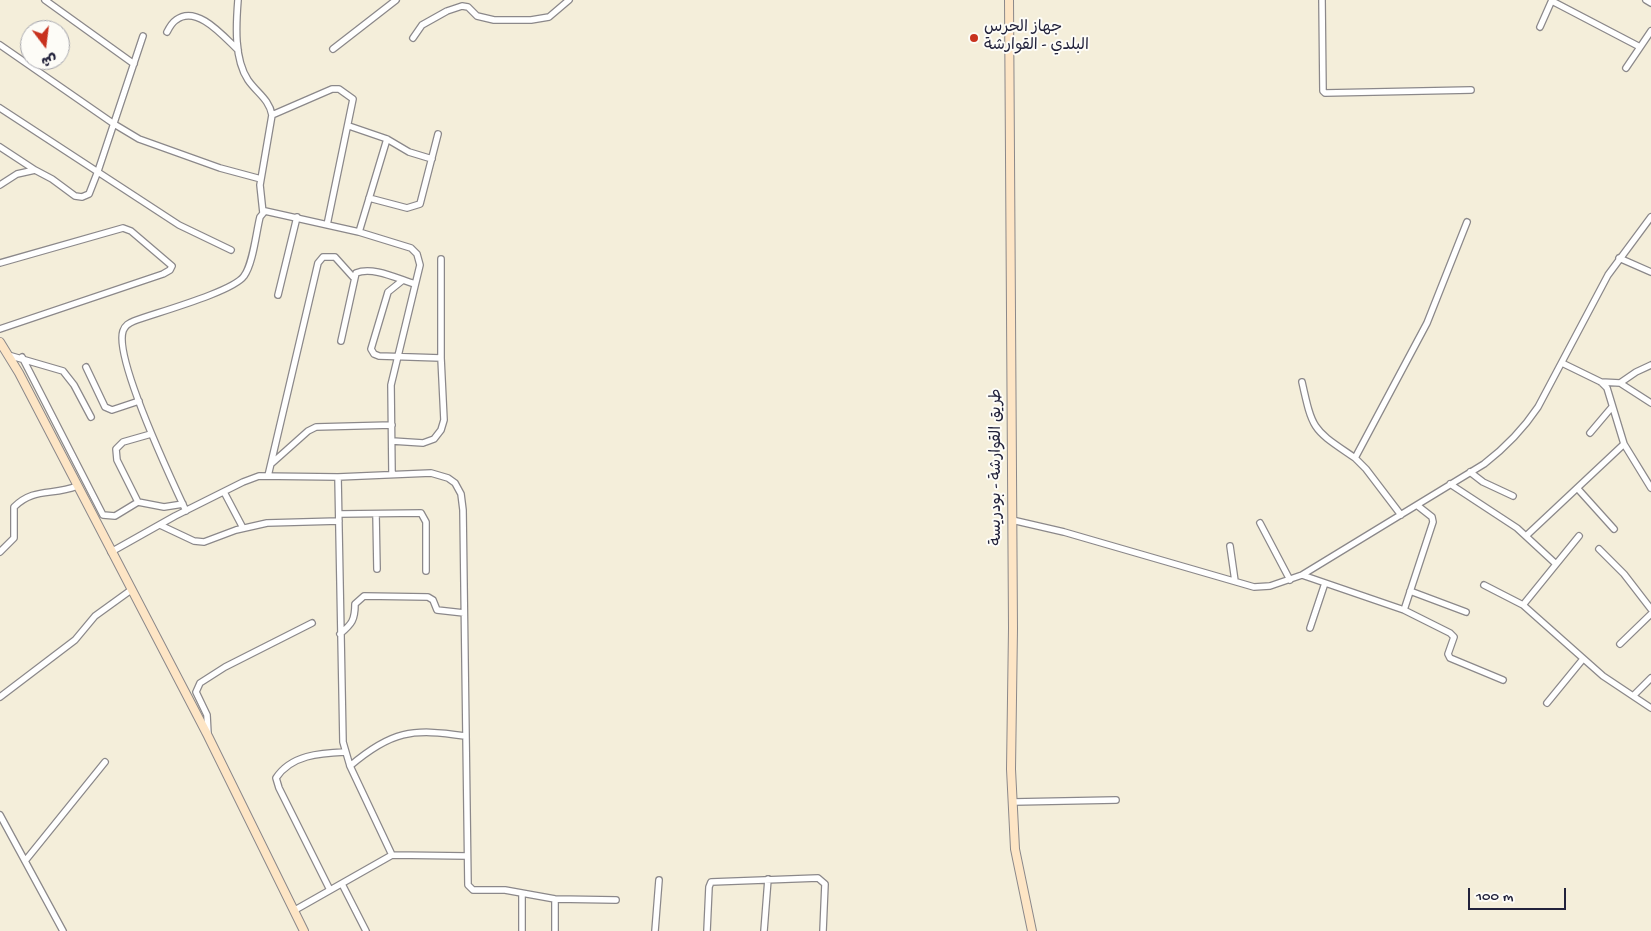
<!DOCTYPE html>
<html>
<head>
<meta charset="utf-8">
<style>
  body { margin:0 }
  #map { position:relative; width:1651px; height:931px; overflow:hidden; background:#f4eeda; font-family:"Gochi Hand","Playpen Sans Arabic",sans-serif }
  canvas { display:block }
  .north { position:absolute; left:20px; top:20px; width:50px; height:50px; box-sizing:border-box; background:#fdfcf7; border:1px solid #a5a5ac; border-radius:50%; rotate:165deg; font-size:14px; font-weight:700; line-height:20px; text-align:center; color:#22223b }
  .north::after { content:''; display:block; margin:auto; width:18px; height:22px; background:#c8321e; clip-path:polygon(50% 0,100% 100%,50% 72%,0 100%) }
  .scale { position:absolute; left:1468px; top:888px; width:98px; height:22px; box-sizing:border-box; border:2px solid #22223b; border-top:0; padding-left:6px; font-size:15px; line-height:18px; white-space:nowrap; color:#22223b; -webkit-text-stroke:4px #fdfcf7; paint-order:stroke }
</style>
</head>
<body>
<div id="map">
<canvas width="1651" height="931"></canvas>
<div class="north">ش</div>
<div class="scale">100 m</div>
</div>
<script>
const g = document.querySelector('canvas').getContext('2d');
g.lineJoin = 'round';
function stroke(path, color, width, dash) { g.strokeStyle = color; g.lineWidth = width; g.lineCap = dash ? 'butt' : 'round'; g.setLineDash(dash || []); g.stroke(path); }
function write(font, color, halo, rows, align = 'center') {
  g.font = font + ' "Gochi Hand","Playpen Sans Arabic",sans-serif'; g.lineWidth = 4; g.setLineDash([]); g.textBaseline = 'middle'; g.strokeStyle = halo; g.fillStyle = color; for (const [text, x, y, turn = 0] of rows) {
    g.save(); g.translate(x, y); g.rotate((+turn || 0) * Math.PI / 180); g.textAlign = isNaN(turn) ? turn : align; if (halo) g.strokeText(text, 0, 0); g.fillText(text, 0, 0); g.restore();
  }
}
const street = new Path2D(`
  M45,0l89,64
  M238,0c-2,25 -4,59 10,80 9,13 21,19 24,35l-12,70 3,28
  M1322,0l1,91 2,2 146,-3
  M1646,0l5,3
  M1552,1l88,46
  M1540,27l12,-27
  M167,32c2,-4 6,-10 9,-12 21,-16 48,17 62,30
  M413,38l9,-13 25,-14 15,-5 6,1 9,9 17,4h37l18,-3 20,-17
  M0,45l114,79 25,15 81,29 41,11
  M333,49l63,-49
  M1626,68l25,-37
  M0,108l179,117 52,25
  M272,115l60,-26h7l14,10 -26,126
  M349,126l38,13 22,13 23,7
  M0,147l35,23
  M0,185l17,-11 18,-4 17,9 23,17 7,1 7,-3 9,-23 45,-135
  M369,198l38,10 13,-4 18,-70
  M359,232l28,-93
  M1619,258l32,14
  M0,263l123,-35 8,3 41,35 -2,4 -7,4 -163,55
  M403,280l-15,12 -17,57 3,5 5,2 62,2
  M278,295l19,-78
  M341,341l15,-68c17,-7 42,6 59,11
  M8,355l55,16 11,14 17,32
  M22,357l81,158 12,1 23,-14 26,5 19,-3
  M1562,363l39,19 6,6 17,56 27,44
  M86,367l19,40 7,3 27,-9
  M1302,382c11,50 11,47 53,76
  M1601,382l19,1 31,20
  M1620,383l16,-11 15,-7
  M1590,433l22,-26
  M392,441l31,2 11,-4 7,-9 3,-10 -3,-62v-99
  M271,464l37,-33 8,-4 76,-2
  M1470,472l13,10 30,14
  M268,476l50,-213 5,-6h12l18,20
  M338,477l5,265 7,24 42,89
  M1450,484l67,44 39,36
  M1578,489l36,40
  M224,492l19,36
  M138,502l-21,-42 -1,-11 7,-7 28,-8
  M186,511c-14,-30 -72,-153 -63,-180 2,-6 6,-8 11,-10 21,-8 99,-29 110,-45 9,-12 12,-43 16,-59l5,-6 94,21 52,16 6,6 3,11 -29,120 1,88
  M340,514l81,-1 5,9v49
  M376,514l1,55
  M1401,515l-35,-46 -11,-11 72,-135 40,-101
  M1012,520l52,12 190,55 16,-1 32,-11 182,-111c22,-17 38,-33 54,-57l70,-132 43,-58
  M1260,523l30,57
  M160,525l34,16 10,1 32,-12 31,-7 72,-2
  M1526,536l98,-92
  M1230,546l5,35
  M1599,549l25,25 27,35
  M0,552l14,-14v-31c20,-20 39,-11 63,-21
  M111,552l64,-36 68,-34 16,-6 79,1 93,-4 17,5 7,5 6,11 2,16 5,375 5,5h32l50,9 61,1
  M1302,575l102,35 46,23 4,4 -6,17 2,4 53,22
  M1484,585l39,20 80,71 48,32
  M1410,591l56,21
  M1523,605l56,-69
  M1404,610l29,-88 -1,-5 -14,-11
  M1310,628l15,-45
  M340,634c12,-10 15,-14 15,-30l9,-8 64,1 5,3 4,10 27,3
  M1620,644l31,-30
  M1634,695l17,-17
  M0,697l75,-57 20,-24 36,-26
  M1547,703l36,-44
  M208,734l-1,-19 -11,-23 4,-9 25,-16 87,-44
  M350,766c41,-35 62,-38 115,-30
  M1013,802l103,-2
  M0,815l63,116
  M25,861l80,-99
  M342,884l24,47
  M330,890l-51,-102 -3,-10c15,-23 44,-25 69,-26
  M522,894v37
  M555,899v32
  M295,910l97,-55 75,1
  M655,931l4,-51
  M707,931l2,-44 2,-5 107,-4 7,6 -2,47
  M764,931l4,-52`);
const secondary = new Path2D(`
  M1009,0l4,628 -2,141 4,80 17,82
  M0,342l19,31 189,363 96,195`);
stroke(street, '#8b888a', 8);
stroke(secondary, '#8b888a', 10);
stroke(street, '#fff', 5.5);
stroke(secondary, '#fde5c5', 8);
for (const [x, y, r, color] of [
  [974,38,5,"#c8321e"]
]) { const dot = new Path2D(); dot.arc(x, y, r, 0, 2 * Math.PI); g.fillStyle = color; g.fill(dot); stroke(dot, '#fdfcf7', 2); }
write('16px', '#22223b', '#fdfcf7', [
  ["جهاز الحرس",984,29],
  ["البلدي - القوارشة",984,47]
], 'left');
write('16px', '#22223b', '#fdfcf7', [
  ["طريق القوارشة - بودريسة",998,467,-90]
]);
</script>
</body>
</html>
